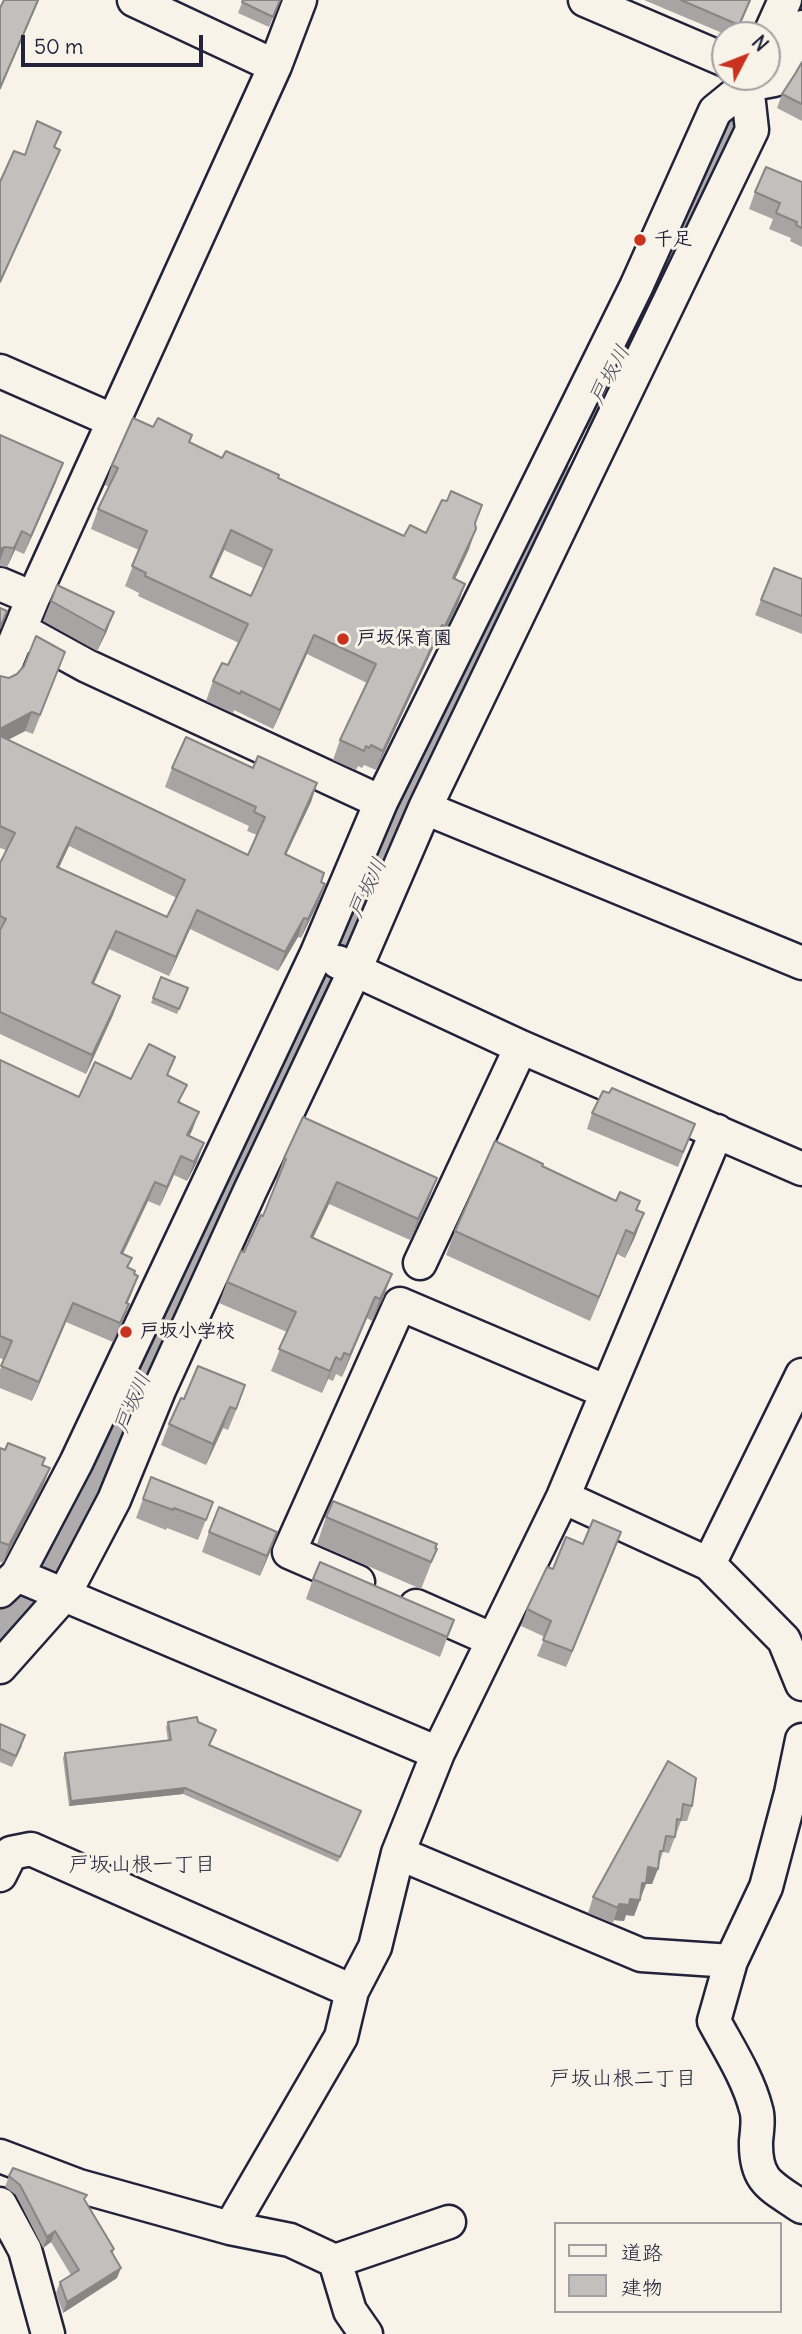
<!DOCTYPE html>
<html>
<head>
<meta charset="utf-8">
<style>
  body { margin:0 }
  #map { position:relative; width:802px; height:2334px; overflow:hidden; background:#f7f3e8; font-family:Delius,"Klee One",sans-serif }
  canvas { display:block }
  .legend { position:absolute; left:554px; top:2222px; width:228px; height:91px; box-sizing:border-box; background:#f7f3e8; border:2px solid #a29fa3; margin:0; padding:9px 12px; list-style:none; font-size:21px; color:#22223b }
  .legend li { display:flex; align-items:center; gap:14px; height:35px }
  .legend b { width:35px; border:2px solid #a29fa3 }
  .north { position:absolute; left:711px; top:21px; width:70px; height:70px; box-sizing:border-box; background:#f7f3e8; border:2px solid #a29fa3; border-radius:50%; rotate:48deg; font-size:19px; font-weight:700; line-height:28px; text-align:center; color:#22223b }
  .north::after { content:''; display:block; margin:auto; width:24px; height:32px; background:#c8321e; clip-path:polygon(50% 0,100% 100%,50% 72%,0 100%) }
  .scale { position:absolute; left:21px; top:35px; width:182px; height:32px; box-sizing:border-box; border:4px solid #22223b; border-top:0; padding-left:9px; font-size:21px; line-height:24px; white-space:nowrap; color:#22223b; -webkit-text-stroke:5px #f7f3e8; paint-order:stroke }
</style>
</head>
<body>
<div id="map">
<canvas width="802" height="2334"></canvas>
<ul class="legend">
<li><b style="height:9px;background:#f7f3e8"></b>道路</li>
<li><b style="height:19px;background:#c2bfbd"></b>建物</li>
</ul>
<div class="north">N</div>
<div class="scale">50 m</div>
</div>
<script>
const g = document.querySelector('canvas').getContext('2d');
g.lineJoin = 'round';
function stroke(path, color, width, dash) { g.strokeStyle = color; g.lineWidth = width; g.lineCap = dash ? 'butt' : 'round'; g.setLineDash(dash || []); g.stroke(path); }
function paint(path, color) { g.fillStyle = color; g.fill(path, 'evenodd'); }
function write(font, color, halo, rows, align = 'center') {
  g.font = font + ' Delius,"Klee One",sans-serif'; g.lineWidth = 6; g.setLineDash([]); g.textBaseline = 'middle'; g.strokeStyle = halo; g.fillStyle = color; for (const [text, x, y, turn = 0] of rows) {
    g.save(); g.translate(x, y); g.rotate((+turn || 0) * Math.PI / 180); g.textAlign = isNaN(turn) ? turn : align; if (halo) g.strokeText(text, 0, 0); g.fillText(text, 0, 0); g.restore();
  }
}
stroke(new Path2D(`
  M592,408l73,-132 29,-77 31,-64
  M0,1633l58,-74 57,-115 111,-259 252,-527 76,-175`), '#aeabad', 44);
const minor = new Path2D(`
  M134,0l141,66
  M585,0l140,60
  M767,40l18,-40
  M0,371l114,50
  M0,584l33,14
  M27,633l60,33 294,136
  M0,678l33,-80 242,-532 25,-66
  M425,808l377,155
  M338,962l183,85 281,122
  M420,1263l101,-216
  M563,1497l146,67 75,76 18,44
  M709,1564l93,-189
  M17,1575l421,178
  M358,1582l-69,-30 111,-248 207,88
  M0,1591l17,-16 59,-112 241,-510 64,-151 255,-515 79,-176 32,-26 27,-5 28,-53
  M416,1606l77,34
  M0,1667l64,-72 50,-95 46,-112 90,-197 105,-221 70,-162 327,-678 -5,-45 -5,-8
  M802,1740l-11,53 -25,94 -35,74 -17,60c15,28 34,57 42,88 3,9 1,22 0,32 -1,41 15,45 46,66
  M398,1853l243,102 90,6
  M0,1875l11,-22 20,-4 321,142
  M0,2156l79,30 151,42 60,12 45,21 114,-39
  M0,2204l25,46 23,84
  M230,2228l111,-191 11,-46 23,-44 23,-94 40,-100 125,-256 154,-366
  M335,2261l15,50 16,23`);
stroke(minor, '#22223b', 37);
stroke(minor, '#f7f3e8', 32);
paint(new Path2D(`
  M243,0h37l-11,27 -31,-14z
  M644,0h107l-15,35h-9z
  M802,62v59l-25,-13 5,-14 13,-20z
  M802,182v65l-12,-6 1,-3 -22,-9 4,-10 -24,-10 6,-17z
  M153,427l36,15 33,16 56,20 126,58 71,-12 -6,25 -14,30 10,5 -7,20 -20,42 -3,-2 -59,126 -12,-5 -2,3 -4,-2 -2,4 -23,-10 7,-20 27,-57 -60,-29 -34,75 -39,-19 -1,3 -27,-12 7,-20 15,-16 11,-22 -101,-47 1,-3 -14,-7 14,-36 -48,-21 7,-20 11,-22 -4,-2 7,-20zM224,550l39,18 -12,28 -39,-19z
  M0,435l56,47 -32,72 -9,-4 -8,17 -7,-1z
  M774,568l28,11v55l-47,-19z
  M51,601l56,30 -10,20 -54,-30z
  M58,671l-25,63 -8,-3 -17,9 240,115 9,-20 -10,-4 2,-5 -84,-39 7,-19h81l64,15 -6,19 -25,52 39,30 -7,19 -17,35 -3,-1 -20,34 -88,-42 -21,47 -60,-27 -15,35 26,12 -7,19 -27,59 -86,-40v-171l6,-13 -6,-2v-172l9,2zM69,846l108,52 -10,19 -108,-49z
  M161,977l27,11 -11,26 -26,-11z
  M0,1060l79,37 52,-18 38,-4 12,28 18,9 -10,24 8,26 -10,19 -13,-6 -14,31 -12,-5 -25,53 5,14 6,6 -3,21 -4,9h2l-7,19 -9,19 -47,-20 -34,79 -32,-13v-18l4,-10 -4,-2z
  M592,1113l103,11 -17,43 -91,-38z
  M284,1158l145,41 -19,41 -81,-36 -16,34 71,58 -12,25 -5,-3 -25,59 -6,-3 -3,7 -5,-2 -6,14 -51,-22 16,-39 -68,-29 8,-21 17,-30 19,-36 14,-36h-1z
  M542,1166l102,47 -9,24 -10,21 -8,-4 -27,67 -144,-66 9,-24z
  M184,1399l54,7 -10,24 -5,-2 -17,37 -45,-20 8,-21z
  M0,1448l43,17v21l-40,77 -3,-1z
  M151,1477l62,25 -15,38 -31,-12 -1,2 -30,-12z
  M326,1517l111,32 -16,40 -104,-45z
  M209,1532l61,20 -10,24 -58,-24z
  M583,1544l32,5 -49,118 -29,-11 8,-19 -24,-11 6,-17 26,-40z
  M313,1579l141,41 -14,37 -134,-58z
  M168,1722h30l11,23 152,66 -23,51 -155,-68 -114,12 -6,-48 2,-5 103,-12 -2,-14z
  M0,1724l22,22 -10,21 -12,-5z
  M668,1761l24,45 -5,15h-6l-12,32 -6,-1 -11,32h-6l-12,32 -8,-1 -2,6 -10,-1 -1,3 -25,-10 5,-16z
  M9,2176l76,24 29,49 -1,5 4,24 -54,35 -7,-20 4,-11 11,-7 -20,-33 -8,6 -27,-53 -11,-8z`), '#a7a4a3');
paint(new Path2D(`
  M38,0h1l-39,90v-2z
  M63,463l-7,19 -32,72 7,-18z
  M476,529l-7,20 -23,49 7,-20z
  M231,530l-7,20 -21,46 7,-19z
  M22,531l-7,19 -8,17 7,-19z
  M5,547l-5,14v-12z
  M465,584l-7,20 -20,42 7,-20z
  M114,612l-7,19 -10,20 8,-20z
  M442,625l-7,19 -59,126 7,-19z
  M314,635l-7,19 -34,75 7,-19z
  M32,712l-7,19 -25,13v-15z
  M317,783l-6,19 -33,70 7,-18z
  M76,827l-7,19 -19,40 7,-19z
  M325,884l-7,19 -17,35 7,-19z
  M197,910l-7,19 -21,47 7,-19z
  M304,918l-6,19 -20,34 7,-19z
  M116,931l-7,18 -24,53 7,-19z
  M120,996l-7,19 -27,59 6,-19z
  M199,1112l-7,19 -12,23 7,-19z
  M204,1143l-7,19 -10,19 7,-19z
  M181,1156l-7,19 -14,31 7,-19z
  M437,1178l-8,21 -19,41 8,-21z
  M155,1182l-7,19 -34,71 7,-19z
  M337,1182l-8,22 -26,55 8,-22z
  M644,1213l-9,24 -10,21 9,-24z
  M626,1230l-9,24 -27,67 9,-24z
  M392,1274l-8,22 -12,25 8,-22z
  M138,1276l-7,19 -12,27 7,-19z
  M375,1297l-8,21 -25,59 8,-22z
  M73,1303l-7,19 -34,79 7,-19z
  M129,1304l-7,19 -9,19 7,-19z
  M336,1357l-8,22 -6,14 8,-22z
  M230,1407l-7,21 -17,37 7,-21z
  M50,1468l-7,18 -40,77 6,-18z
  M277,1532l-7,20 -10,24 7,-20z
  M621,1532l-6,17 -49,118 6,-16z
  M185,1788l-2,6 -114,12 2,-5z
  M648,1867l10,2 -6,15h-6l-6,15h-3z
  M630,1899l10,1 -6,16 -8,-1 -2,6 -10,-1 5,-16z
  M55,2231l-4,11 -8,6 4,-11z
  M121,2268l-4,10 -54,35 4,-11z`), '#888684');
const building = new Path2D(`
  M4,0h34l-38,88v-80z
  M243,0h37l-7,17 -31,-15z
  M681,0h69l-11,25z
  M802,62v42l-20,-10 13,-20z
  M37,121l24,11 -7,15 6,3 -60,132v-100l14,-31 11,4z
  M766,167l36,15v46l-6,-3 1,-3 -21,-9 4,-10 -25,-11z
  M133,418l20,9 5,-9 34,17 -3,7 33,16 4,-7 53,24 -1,3 126,58 6,-11 16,8 16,-33 5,1 4,-10 31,14 -7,18 1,6 -23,49 12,6 -20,42 -3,-1 -59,126 -12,-6 -2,3 -3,-2 -2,5 -24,-11 36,-76 -62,-29 -34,75 -39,-19 -1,3 -27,-13 9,-18 6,2 20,-41 -103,-48 1,-3 -14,-7 15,-35 -49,-22 20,-41 -6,-3zM231,530l41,20 -21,46 -41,-19z
  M0,435l63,28 -32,73 -9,-5 -8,17 -9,-1 -5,2z
  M774,568l28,11v37l-41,-16z
  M57,585l57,27 -9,19 -54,-30z
  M0,608l7,3 -7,17z
  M36,636l29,16 -25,63 -8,-3 -32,17v-53l9,2 8,-4 7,-8z
  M0,736l248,119 17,-38 -11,-5 2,-5 -84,-39 14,-31 67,31 5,-12 59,27 -32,71 39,19 -3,9 4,2 -17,35 -4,-1 -19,34 -88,-42 -21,47 -60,-26 -24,52 28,13 -28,59 -92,-43v-82l6,-11 -6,-3v-53l15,-30 -15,-7zM76,827l109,53 -18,37 -110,-50z
  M161,977l27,11 -9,21 -26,-11z
  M149,1044l26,13 -8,18 20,10 -9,17 21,10 -12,23 17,8 -10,19 -13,-6 -14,31 -12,-5 -34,71 11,5 -5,9 8,4 -1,3 4,2 -12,27 3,1 -9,19 -47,-20 -34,79 -38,-16 11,-25 -12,-5v-276l79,37 16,-35 36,17z
  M612,1088l83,36 -12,28 -91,-39 11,-22 6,2z
  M303,1117l134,61 -19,41 -81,-37 -26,55 81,37 -12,25 -5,-2 -25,58 -6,-2 -3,7 -5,-3 -6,14 -51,-22 17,-37 -69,-30 14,-31 3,1 17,-37 2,1 23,-57 -2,-1z
  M495,1141l48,23 -1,2 74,35 4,-9 20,9 -4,9 8,3 -10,21 -8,-4 -27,67 -144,-66z
  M198,1366l47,19 -9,24 -6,-2 -17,37 -44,-20 12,-26 3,1z
  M8,1443l37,15 -3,7 8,3 -41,77 -9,-3v-94l5,2z
  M151,1477l62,25 -7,18 -32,-12 -1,2 -30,-11z
  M333,1501l104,43 -2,4 2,1 -6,13 -105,-45z
  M219,1507l58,25 -10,24 -58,-24z
  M593,1520l28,12 -49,119 -29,-11 8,-19 -24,-12 20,-42 6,2 13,-32 17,7z
  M320,1562l134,58 -7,17 -134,-58z
  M197,1717l1,5 18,8 -7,15 152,66 -21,46 -155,-69 -114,13 -6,-48 106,-13 -3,-18z
  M0,1724l25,11 -9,21 -16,-7z
  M668,1761l28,17 -4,28 -9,-2 -2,16 -4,-1 -2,18 -9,-1 -3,15h-3l-2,18 -10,-2 -2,16h-4l-2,17 -10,-1 -1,6 -10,-1 -1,4 -25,-11z
  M13,2168l74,27 -3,4 30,50 -3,2 10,17 -54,34 -7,-20 19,-12 -24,-39 -8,6 -27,-52 -11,-9z`);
paint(building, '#c2bfbd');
stroke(building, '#888684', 2);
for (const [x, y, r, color] of [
  [640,240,7,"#c8321e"],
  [343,639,7,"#c8321e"],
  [126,1332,7,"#c8321e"]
]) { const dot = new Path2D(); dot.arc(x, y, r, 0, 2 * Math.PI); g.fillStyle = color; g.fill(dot); stroke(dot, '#f7f3e8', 2.5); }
write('bold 19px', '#22223b', '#f7f3e8', [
  ["千足",654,240],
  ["戸坂保育園",357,639],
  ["戸坂小学校",140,1332]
], 'left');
write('italic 21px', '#535263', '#f7f3e8', [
  ["戸坂川",610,375,-62],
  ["戸坂川",368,888,-65],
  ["戸坂川",133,1403,-67]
]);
write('21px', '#22223b', '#f7f3e8', [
  ["戸坂山根一丁目",142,1865],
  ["戸坂山根二丁目",623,2079]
]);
</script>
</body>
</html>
